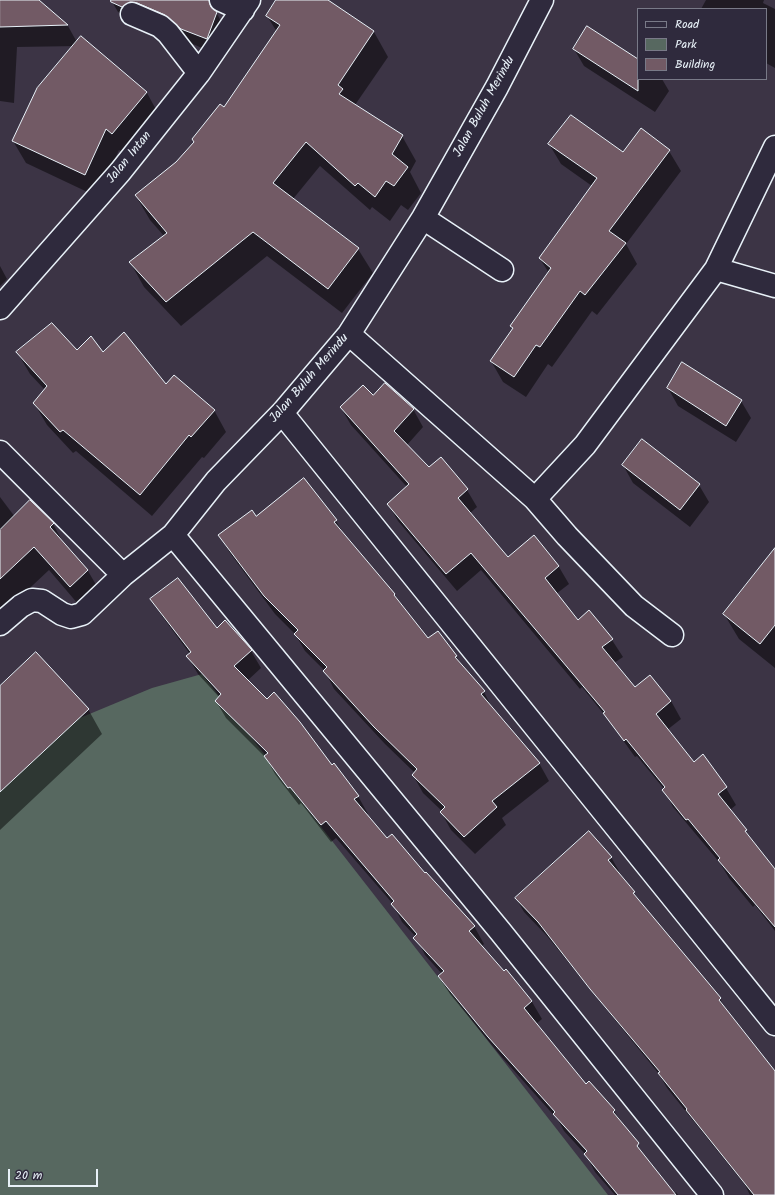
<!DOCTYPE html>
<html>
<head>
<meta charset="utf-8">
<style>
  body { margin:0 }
  #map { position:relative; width:775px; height:1195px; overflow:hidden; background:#3c3445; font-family:Kalam,sans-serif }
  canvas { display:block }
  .legend { position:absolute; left:637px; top:8px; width:130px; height:72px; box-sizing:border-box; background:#2f2a3d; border:1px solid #797a88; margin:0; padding:5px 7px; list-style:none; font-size:12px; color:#e8f1f8 }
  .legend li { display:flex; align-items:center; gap:8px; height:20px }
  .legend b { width:20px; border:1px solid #797a88 }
  .scale { position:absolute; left:8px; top:1169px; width:90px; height:18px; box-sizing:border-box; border:2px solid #e8f1f8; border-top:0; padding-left:5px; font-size:12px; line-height:14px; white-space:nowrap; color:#e8f1f8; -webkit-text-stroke:3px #2f2a3d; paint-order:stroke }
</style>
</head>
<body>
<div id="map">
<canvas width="775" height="1195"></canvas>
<ul class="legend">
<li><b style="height:5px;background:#2f2a3d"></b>Road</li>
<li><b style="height:11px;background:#576860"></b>Park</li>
<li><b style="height:11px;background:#725a65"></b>Building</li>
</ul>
<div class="scale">20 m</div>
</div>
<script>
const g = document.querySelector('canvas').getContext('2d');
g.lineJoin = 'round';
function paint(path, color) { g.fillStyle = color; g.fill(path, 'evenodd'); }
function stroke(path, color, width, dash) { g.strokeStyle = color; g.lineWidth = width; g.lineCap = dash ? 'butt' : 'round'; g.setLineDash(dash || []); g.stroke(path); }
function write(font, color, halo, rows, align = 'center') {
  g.font = font + ' Kalam,sans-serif'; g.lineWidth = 3.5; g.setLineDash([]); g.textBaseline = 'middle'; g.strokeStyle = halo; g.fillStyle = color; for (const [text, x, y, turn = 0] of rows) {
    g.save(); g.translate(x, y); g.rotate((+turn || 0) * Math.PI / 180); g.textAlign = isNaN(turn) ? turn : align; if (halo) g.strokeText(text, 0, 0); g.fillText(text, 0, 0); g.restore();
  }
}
paint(new Path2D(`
  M202,674l406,521h-608v-441l22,-12 130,-54z`), '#576860');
paint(new Path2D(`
  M0,0h37l31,26 11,20 -62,1 -3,56 -14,-2z
  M111,0h98l16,28 -9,26 -98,-42z
  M278,0h48l48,32 14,25 -33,48 47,31 14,25 -6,11 11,21 -13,17 -7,-5 -11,16 -18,-14 -2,3 -50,-44 -27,33 65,50 15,24 -31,40 -75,-57 -86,70 -37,-39 -14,-25 34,-26 -14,-16 -14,-24 40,-33 48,-54 53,-77 -10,-16z
  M706,0h58l-1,3 12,6v59l-9,-5v-54h-65z
  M88,43l59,50 12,22 -34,40 -6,-5 -21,47 -72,-34 -13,-22z
  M574,49l64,11v19h24l7,12 -14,21 -71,-46z
  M549,144l74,10 46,-3 12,20 -55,73 11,20 -40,51 -5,-4 -40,56 -4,-3 -22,33 -23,-15 -12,-21 22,-32 -2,-3 38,-53 -9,-14 52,-73 -31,-22z
  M0,266l7,13 -7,7z
  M77,351l26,2 111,57 12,22 -22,26 -2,-1 -50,59 -76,-65 -3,2 -26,-28 -13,-22 11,-13 -15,-16 -13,-22z
  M668,388l73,13 10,17 -15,24 -58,-36z
  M373,397l40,12 10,18 -16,18 22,23 38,22 10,17 -7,6 38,45 26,-22 25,31 10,17 -13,10 21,27 12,-10 23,29 11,17 -9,6 21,25 36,13 10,18 -14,11 27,33 32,25 10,17 -6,5 45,60v61l-20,-26 -2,2 -24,-29 -9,-15 -47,-56 -9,-18 -27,-33 -2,1 -28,-39 -25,-31 -2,2 -99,-119 -24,21 -59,-70 -10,-17 19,-17 -56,-62 -10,-17z
  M623,465l76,20 10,17 -19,25 -57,-44z
  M303,479l33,42 10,17 48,56 34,46 28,16 7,12 21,24 9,18 46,53 10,18 -47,37 4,7 -31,29 -24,-24 -10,-18 1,-1 -19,-18 -10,-18 2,-2 -30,-29 -51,-55 -9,-18 -20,-20 -10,-17 -20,-20 -45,-61 -10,-17 36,-18z
  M0,497l15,20 38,7 12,22 23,25 14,24 -18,16 -35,-41 -49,46z
  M775,549v119l-36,-29 -15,-25z
  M152,599l64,31 35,21 10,17 -14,13 85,85 26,30 10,18 -2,1 21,24 38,36 49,51 10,18 -3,3 23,26 2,-2 26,31 10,17 -6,5 50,62 28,25 34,50 26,33 2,-2 2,3h-63l-20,-23 -9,-17 -22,-24 -6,-11 -58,-65 -50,-61 -11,-17 3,-3 -17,-19 -9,-18 -14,-15 -9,-18 -57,-66 -5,4 -30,-39 -2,2 -24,-31 -9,-16 -40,-40 -10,-17 3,-4 -21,-23 -10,-17 2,-3 -28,-38z
  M0,688l88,21 14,25 -102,96z
  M611,857l8,14 -1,2 21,28 81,98 8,14 47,60v122h-25l-5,-10 -78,-97 -8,-14 -112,-138 -23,-24 -8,-14z`), '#0007');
const building = new Path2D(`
  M0,0h39l29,25 -68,2z
  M111,0h98l2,7 6,5 -10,27 -26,-10 -16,-14 -28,-12 -7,-1 -8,5 -11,-5z
  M276,0h52l46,31 -36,54 5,4 -4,5 64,41 -11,19 16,13 -14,19 -8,-5 -11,16 -17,-14 -3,3 -49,-44 -33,41 86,65 -31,41 -75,-57 -87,70 -37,-40 38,-29 -32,-38 41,-33 18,-20 -2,-3 28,-35 4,3 56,-82 -14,-9z
  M587,26l51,33v32l-65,-42z
  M81,36l66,56 -35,42 -6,-5 -21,46 -73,-34 25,-53z
  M571,115l52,37 18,-24 29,22 -61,81 17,12 -41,52 -5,-4 -40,56 -4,-2 -22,32 -24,-16 23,-33 -3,-2 41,-58 -12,-10 58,-80 -49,-34z
  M52,323l25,27 14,-14 12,16 21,-20 42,52 8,-9 41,35 -24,27 -2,-2 -49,60 -77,-65 -3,2 -27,-29 14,-17 -31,-34z
  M682,362l60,38 -16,26 -59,-38z
  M385,383l29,26 -20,22 35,36 12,-10 27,32 -10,9 50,59 26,-22 25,31 -14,12 33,42 11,-10 24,29 -11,8 33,40 15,-12 21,26 -15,13 38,48 9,-8 24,33 -9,7 29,36 -2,1 30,38v58l-57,-67 2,-2 -32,-39 -2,1 -24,-30 3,-3 -39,-48 -2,2 -21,-28 2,-1 -134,-159 -25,21 -59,-70 22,-20 -69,-77 23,-22 10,10z
  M642,439l58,45 -20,26 -58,-45z
  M304,478l33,42 -3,2 61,72 -1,1 34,43 10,-7 19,25 -2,1 30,34 -4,3 59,69 -48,38 5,6 -33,30 -24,-25 5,-5 -33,-32 5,-6 -43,-42 -51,-56 4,-4 -33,-33 4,-4 -34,-34 -46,-61 34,-25 4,6z
  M30,500l24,23 -4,4 38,43 -18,17 -36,-40 -34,32v-49z
  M775,548v77l-15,19 -37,-30z
  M178,578l39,50 8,-8 27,30 -18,16 33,33 7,-7 26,30 32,43 2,-2 25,33 -5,3 33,39 5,-4 33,39 1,-1 49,54 -6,5 35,40 2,-2 26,32 -8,7 62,76 3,-3 26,29 -2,2 26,31 -2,3 39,49h-58l-34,-41 3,-3 -34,-37 2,-2 -67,-75 -50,-61 6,-5 -31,-33 4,-4 -26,-30 3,-3 -68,-80 -5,4 -31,-38 -2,1 -24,-32 4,-3 -53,-52 6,-7 -35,-38 5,-4 -41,-53z
  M36,652l53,57 -89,83v-106z
  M589,831l23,26 -4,3 27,32 -2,1 88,105 -2,2 56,71v124h-21l-68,-85 1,-1 -29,-36 2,-1 -70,-83 -52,-67 -23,-24z`);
paint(building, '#725a65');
stroke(building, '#e8f1f8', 1);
const minor = new Path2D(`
  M221,0l22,10
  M132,14l28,12 8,7 31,40
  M423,218l79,52
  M716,269l59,17
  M0,308l120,-136 79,-99 50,-73
  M349,334l186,165 50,-54 131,-176 59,-122
  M282,413l493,611
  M0,452l123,123
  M535,499l32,37 67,70 38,29
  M173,535l327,396 212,264
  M0,624l21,-18 11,-6 10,1 20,13 9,3 11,-3 41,-39 50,-40 43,-54 66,-68 67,-79 74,-116 74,-131 45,-87`);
stroke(minor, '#e8f1f8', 25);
stroke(minor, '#2f2a3d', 22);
write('13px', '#e8f1f8', '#2f2a3d', [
  ["Jalan Buluh Merindu",485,107,-61],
  ["Jalan Intan",130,158,-51],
  ["Jalan Buluh Merindu",310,379,-49]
]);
</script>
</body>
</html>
